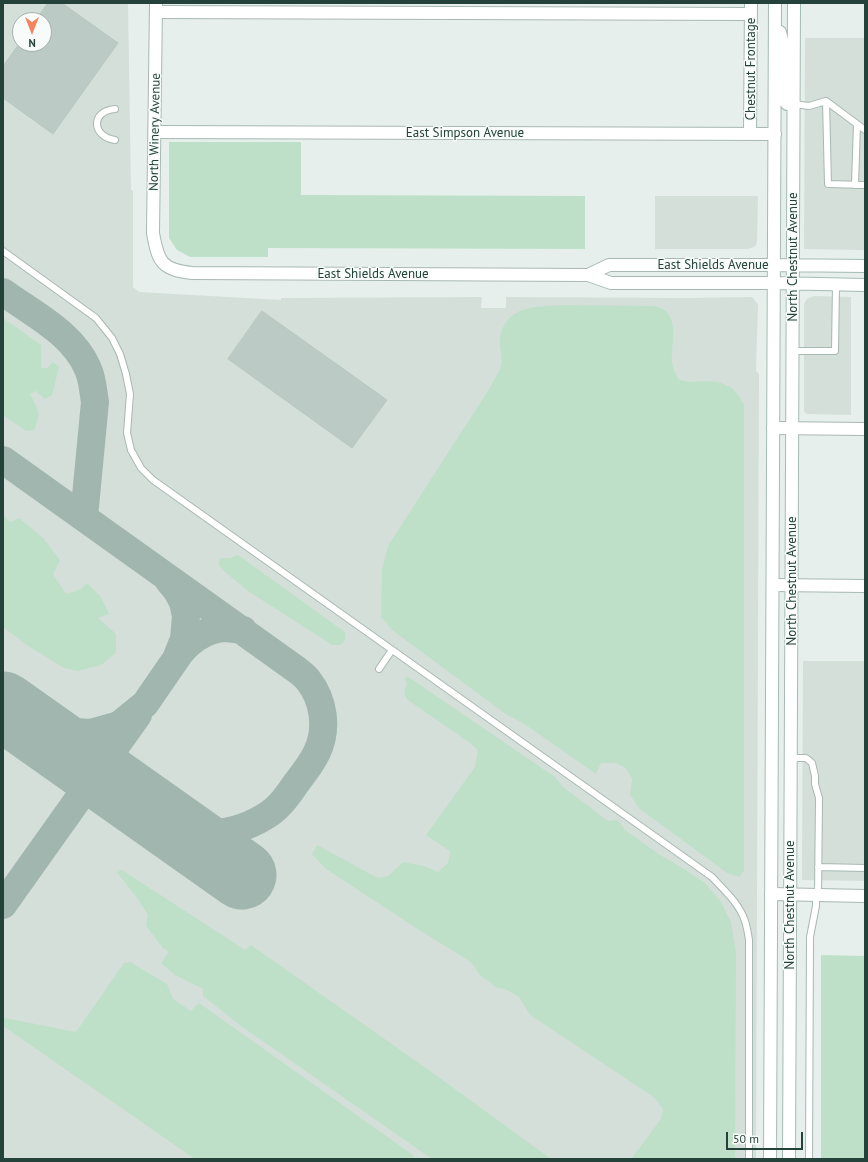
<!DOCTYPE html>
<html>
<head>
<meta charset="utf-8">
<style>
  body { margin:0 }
  #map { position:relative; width:868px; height:1162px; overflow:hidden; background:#e6efeb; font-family:"PT Sans",sans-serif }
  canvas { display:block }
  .frame { position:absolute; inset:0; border:4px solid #24423a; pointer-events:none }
  .north { position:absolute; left:12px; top:12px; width:40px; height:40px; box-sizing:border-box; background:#f7fbf9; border:1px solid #a3b1ad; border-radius:50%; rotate:180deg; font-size:11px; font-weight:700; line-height:16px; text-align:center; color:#24423a }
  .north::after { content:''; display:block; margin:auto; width:14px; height:18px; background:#f4845f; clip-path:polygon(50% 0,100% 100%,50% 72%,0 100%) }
  .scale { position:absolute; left:726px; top:1132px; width:77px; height:18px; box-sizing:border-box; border:2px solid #24423a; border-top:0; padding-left:5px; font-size:12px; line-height:14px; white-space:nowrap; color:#24423a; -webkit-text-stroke:3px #f7fbf9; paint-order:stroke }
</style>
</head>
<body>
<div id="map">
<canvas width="868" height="1162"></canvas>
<div class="frame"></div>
<div class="north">N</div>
<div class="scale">50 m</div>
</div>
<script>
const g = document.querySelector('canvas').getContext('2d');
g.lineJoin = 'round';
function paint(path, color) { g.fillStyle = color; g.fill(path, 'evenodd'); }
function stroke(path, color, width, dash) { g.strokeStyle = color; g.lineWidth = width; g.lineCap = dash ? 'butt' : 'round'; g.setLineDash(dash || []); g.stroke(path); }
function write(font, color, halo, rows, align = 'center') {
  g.font = font + ' "PT Sans",sans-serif'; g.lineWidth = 3; g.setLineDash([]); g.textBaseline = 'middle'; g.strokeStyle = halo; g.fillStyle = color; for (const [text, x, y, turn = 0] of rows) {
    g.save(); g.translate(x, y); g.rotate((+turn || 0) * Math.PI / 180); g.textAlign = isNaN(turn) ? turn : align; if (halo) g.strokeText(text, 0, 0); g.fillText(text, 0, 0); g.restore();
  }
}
paint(new Path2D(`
  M3,3h125l3,187 2,1v96l6,5 142,8v-2l201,-1 -1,11h25v-11l181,1 65,-1 6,7 -2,67 3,3 -3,785h-753zM20,20h24v24h-24z
  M805,38h60v212l-61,-1z
  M655,196h103l-1,45 -1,4 -2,2 -6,2h-93z
  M814,296l37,1v118l-43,-1 -3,-1 -1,-3v-106l3,-5z
  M803,661h62v220l-63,-1z`), '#d4dfda');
paint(new Path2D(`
  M169,142h132v53l284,1v53l-317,-1v9h-78l-13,-7 -8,-12z
  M564,305l84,1c4,0 9,0 13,2 19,10 10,36 11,53 0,6 4,12 6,18l10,3 18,-1 12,1 13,5 8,9 5,9v466l-5,6 -12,-4 -87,-64 -10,-14 2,-16 -6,-11 -10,-5h-15l-5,11 -73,-51 -16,-8 -115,-85 -11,-13 1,-47 6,-24 103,-160c3,-7 8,-13 10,-20 2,-8 -2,-19 -1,-28 6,-34 37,-31 64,-33z
  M3,318l38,27v23h6l6,-6 6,5 -7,28 -7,4 -9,-8 -6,3c8,15 12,19 4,36l-8,1 -23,-16z
  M3,515l7,7 9,-4 24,20 17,22 -7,14 13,20 15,-5 6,-6 14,14 8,17 -11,4 18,16v19l-15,12 -23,6 -14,-3 -36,-22 -25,-19z
  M238,555l107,77v8l-5,5h-8l-84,-54 -25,-21 -5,-6 3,-6h9z
  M407,676l148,101 7,9 46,35 8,-1 4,2 4,7 33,24 27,16 21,14 16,19 10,20 5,31 -1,206h-104l30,-40 2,-10 -8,-11 -125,-83 -11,-18 -14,-8 -8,-1 -17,-13 -9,-13 -52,-32 -93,-61 -14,-15 5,-9 61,33 10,-2 15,-14 21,4 14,6 10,-9 2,-12 -24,-16 49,-68 3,-17 -8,-7 -62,-43c-4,-6 -5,-9 -1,-16l-2,-5z
  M122,870l123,80 6,-5 182,128 118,86h-119l-191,-133 -38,-30v-7l-28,-14 -14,-12 8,-11 -6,-4 -17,-22 2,-11 -11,-17 -20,-26z
  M821,955l44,1v203h-44z
  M130,962l37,22 6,15 18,12 8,-8 214,152 1,4h-219l-192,-133v-4l2,-4 71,14 48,-69z`), '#bfe0c8');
stroke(new Path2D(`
  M3,292c30,22 70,41 85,77 5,11 5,23 7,33l-11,115
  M3,460l294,210c4,3 8,6 11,10 16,20 20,49 9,72 -5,11 -13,21 -20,30 -9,13 -18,27 -33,35 -24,15 -54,19 -82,16
  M176,659c10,-16 29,-30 48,-31 6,0 13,2 19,2
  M21,719l36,12 34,2 28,-8 26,-21 31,-45 8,-20 2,-23 -3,-14 -6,-11 -9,-11
  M3,905l135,-190`), '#a2b6b0', 28);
stroke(new Path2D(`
  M3,706l239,169`), '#a2b6b0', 69);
const building = new Path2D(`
  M48,3h14l56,40 -65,91 -50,-36v-32l16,-22h25v-24h-8z
  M262,311l125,89 -35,48 -124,-89z`);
paint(building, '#bbcac4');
stroke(building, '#b8c9c2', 1);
const service = new Path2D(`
  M826,101l2,83 37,1
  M794,104l15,2 17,-5 39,29
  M115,140c-23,-3 -25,-29 0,-31
  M855,185l2,-61
  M3,251l93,67 16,20 8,16 6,20 4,20 -3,39 4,17 10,18 12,12 559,397c12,13 27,26 33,44 2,6 3,13 4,19v219
  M793,351h42l1,-67
  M379,669l13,-19
  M791,758h15l6,5 3,13v8l4,14 -1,97
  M818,867l47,1
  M809,1159l1,-222 6,-31v-11`);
const minor = new Path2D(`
  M156,12l595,2
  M155,132l620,2
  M750,134l1,-131
  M773,428l92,1
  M773,585l92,1
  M771,894l94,2`);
const tertiary = new Path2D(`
  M156,3l-3,230c5,29 9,37 39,40l396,2 23,8h163
  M588,275l21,-10h165`);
const secondary = new Path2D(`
  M780,32l4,17 -1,49 4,6h7
  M774,265l91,1
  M774,283l91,2
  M770,1159l5,-1156
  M789,1159l5,-1156`);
stroke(service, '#a8b8b2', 8);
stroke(minor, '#a8b8b2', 14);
stroke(tertiary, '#a8b8b2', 14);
stroke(secondary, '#a4bbb3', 14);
stroke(service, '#fff', 6);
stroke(minor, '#fff', 12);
stroke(tertiary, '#fff', 12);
stroke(secondary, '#fff', 12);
write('13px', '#24423a', '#f7fbf9', [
  ["Chestnut Frontage",751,69,-90],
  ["North Winery Avenue",155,132,-89],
  ["East Simpson Avenue",465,133],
  ["North Chestnut Avenue",793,257,-90],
  ["East Shields Avenue",713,265],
  ["East Shields Avenue",373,274],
  ["North Chestnut Avenue",792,581,-90],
  ["North Chestnut Avenue",790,905,-90]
]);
</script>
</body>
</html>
